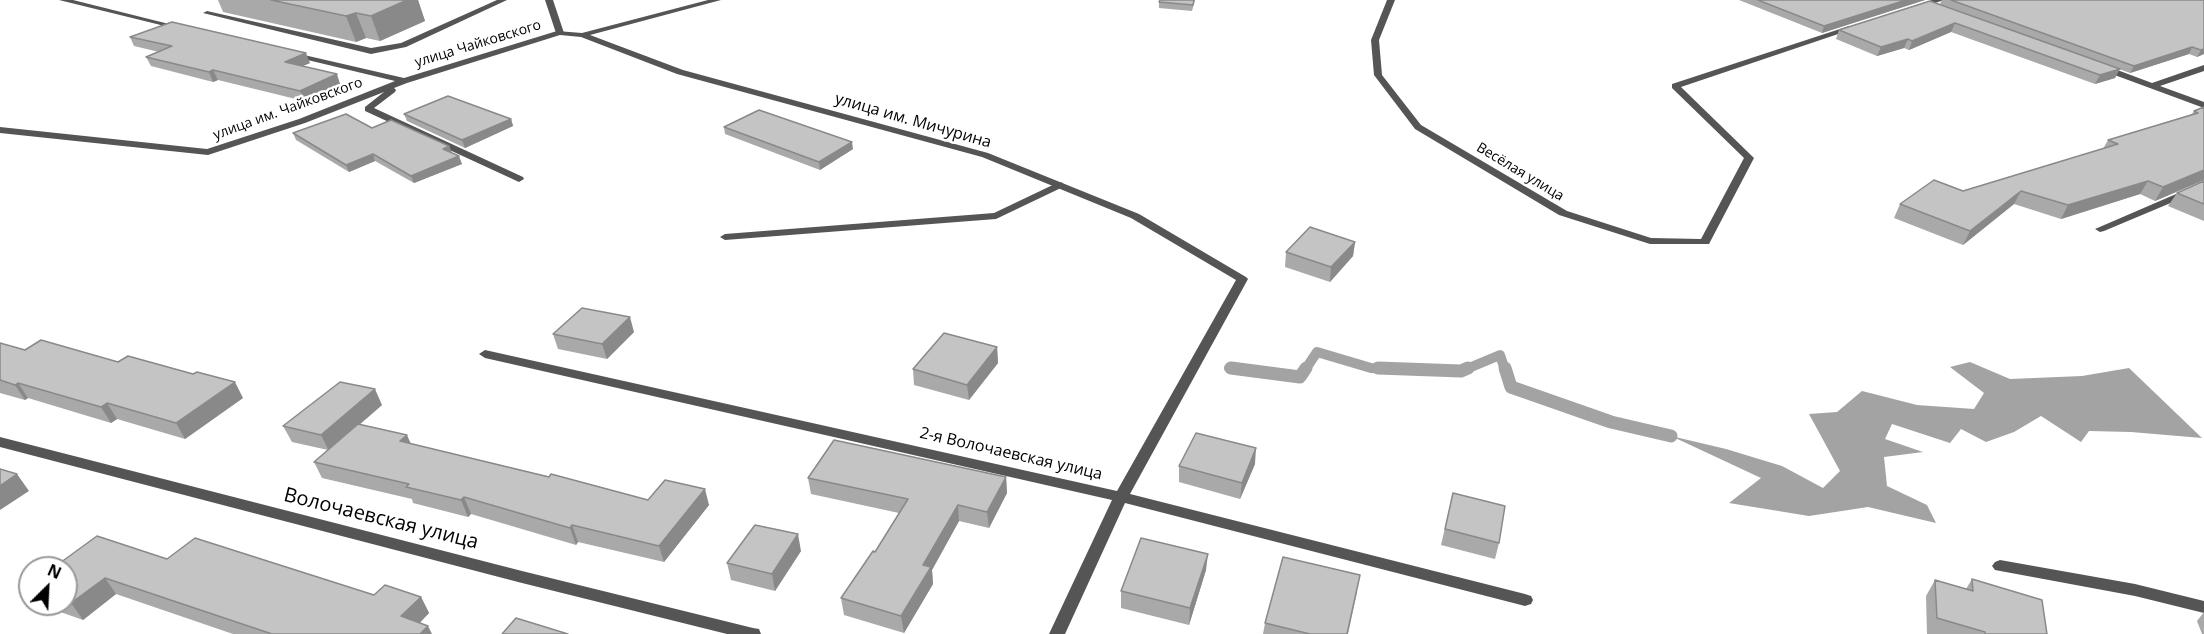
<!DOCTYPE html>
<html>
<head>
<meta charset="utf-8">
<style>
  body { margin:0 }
  #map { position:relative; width:2204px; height:634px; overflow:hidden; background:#fff; font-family:"Open Sans",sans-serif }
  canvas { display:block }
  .north { position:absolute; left:18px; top:556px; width:60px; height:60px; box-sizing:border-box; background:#fff; border:2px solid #999; border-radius:50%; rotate:24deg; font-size:16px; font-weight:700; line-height:24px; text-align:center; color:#000 }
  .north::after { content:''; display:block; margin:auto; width:21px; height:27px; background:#000; clip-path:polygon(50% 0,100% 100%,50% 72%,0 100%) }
</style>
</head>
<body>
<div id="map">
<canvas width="2204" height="634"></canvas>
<div class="north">N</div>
</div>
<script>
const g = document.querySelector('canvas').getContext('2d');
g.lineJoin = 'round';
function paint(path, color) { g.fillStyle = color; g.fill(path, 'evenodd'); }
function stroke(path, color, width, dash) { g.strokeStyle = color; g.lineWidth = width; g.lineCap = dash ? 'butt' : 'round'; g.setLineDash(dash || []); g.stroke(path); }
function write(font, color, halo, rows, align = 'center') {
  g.font = font + ' "Open Sans",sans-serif'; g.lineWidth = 5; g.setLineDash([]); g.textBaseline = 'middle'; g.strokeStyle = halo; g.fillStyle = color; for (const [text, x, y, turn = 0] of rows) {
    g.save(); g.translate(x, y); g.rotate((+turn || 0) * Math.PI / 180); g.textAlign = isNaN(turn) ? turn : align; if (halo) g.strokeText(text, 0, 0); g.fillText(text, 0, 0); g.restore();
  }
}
paint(new Path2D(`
  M1970,362l40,17 72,-3 47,-8 73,70 -71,-6 -42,-1 -8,11 -40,-26 -27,16 -28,10 -25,-13 -11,14 -58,-19 -7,15 38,13 -39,5 3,29 40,19 9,18 -68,-16 -59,9 -80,-13 32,-25 -90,-42 55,13 56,17 41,22 17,-17 -31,-57 28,-2 25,-21 55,14 57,4 10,-16 -34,-26z`), '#a3a3a3');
stroke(new Path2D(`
  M1229,368l14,2
  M1305,370l12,-18 54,16 52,2
  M1464,370l36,-15 5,15`), '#a3a3a3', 10);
stroke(new Path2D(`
  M1231,368l69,9 6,-9
  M1378,368l83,3 7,-3
  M1505,368l6,19 100,35 60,14`), '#a3a3a3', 13);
paint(new Path2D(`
  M497,0h10l-101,47 -35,7 -168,-41 4,-2 164,37 30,-5z
  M545,0h8l11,33 -1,2 -7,-2z
  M1059,182l4,1v4l-67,32 -271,21 -5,-3 5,-3 269,-21z`), '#555');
paint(new Path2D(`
  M59,0h14l112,28 -4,2z
  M708,0h13l-131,35 93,35 305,83 151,61 107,63 2,2 -118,215 395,100 6,2 2,4 -2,4 -6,2 -400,-103 -60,131h-16l63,-134 -627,-142 -6,-4 6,-4 632,141 119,-211 -105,-62 -149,-61 -305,-83 -96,-37 -21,-2 -153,48 -13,5 2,2 -1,2 -21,16 149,69 1,2 -5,3 -154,-71v-4l19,-15 -79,31 -97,32 -208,-22v-6l207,22 92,-30 96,-38 -104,-25v-4l113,26 153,-47 25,2z
  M1387,0h8l-16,40 3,35 39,50 146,86 84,27 50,1 43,-81 -72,-70v-4l177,-58 7,2 -175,59 73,71 -45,86h-59l-91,-29 -144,-86 -41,-54 -3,-35z
  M1932,0h12l-24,8 -4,-2z
  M2104,65l48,18 52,-18v6l-44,15 44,16v6l-103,-38 -1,-2z
  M2204,182v7l-100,42 -4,1 -5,-3z
  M0,437l522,134 231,57 6,1 2,5h-34l-205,-51 -522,-136z
  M2000,560l135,24 69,17v12l-69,-17 -140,-26 -3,-4 3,-4z`), '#555');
paint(new Path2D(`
  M218,0h200l7,21 -45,20 -14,-3 -10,4 -133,-30z
  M1195,0l-3,11 -33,-3v-6z
  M1739,0h186l-103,33z
  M1942,0h262v54l-7,3 -8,-3 -59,19 -11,-4 -4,9 -20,6 -144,-52 -42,18 -5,-2 -27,8 -41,-17 3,-9 91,-29 139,50 -129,-47z
  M130,37l180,26 -8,3 38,18 -36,17 -86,-21 -5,2 -62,-16 -5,-9 13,-5 -25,-6z
  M2204,107v73l-49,21 -15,-7 -79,25 -47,-15 -51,41 -69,-27 6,-14 63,-13 140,-42 5,-9 84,-26 2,-3z
  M404,114l107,5 2,7 -48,22 -58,-27z
  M724,127l129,22 -33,21 -95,-36z
  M372,128l77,18 3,7 10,11 -48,19 -39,-22 -26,11 -53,-32 -3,-7z
  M2204,181v40l-36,-15 9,-13z
  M1355,242l-2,14 -23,26 -45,-15 1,-15z
  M634,332l-27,27 -49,-10 -5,-15z
  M0,343l25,7 218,48 -58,41 -68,-20 -6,4 -83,-25 -3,2 -25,-7z
  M997,347l1,16 -29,37 -55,-15 -1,-16z
  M382,405l-23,20 52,19 237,56 61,5 -45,57 -86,-20 -2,3 -105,-31 -3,3 -55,-14 -1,-4 -90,-21 -8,-16 14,-12 -36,-8 -9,-16z
  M1255,464l-15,35 -61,-17v-16z
  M1006,477l1,16 -18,35 -30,-7 -27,49 1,14 -29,49 -60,-18 -3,-17 34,-46 24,-39 -88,-19 -3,-16z
  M1453,493l46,50 -4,16 -54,-14z
  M801,551l-26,40 -44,-11 -4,-17z
  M167,559l207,36 47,2 8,16 -9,10v11h-187l-117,-40 -33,26 -45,-16h28v-36z
  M1206,570l-17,55 -68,-17v-17z
  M1972,579l75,55h-120l-1,-38 9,-16 31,9z
  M1357,592l-9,42h-85l2,-11z
  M2204,612v22h-2l-5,-13z`), '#a9a9a9');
paint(new Path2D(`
  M407,0h11l7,21 -45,20 -9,-25z
  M1906,0h19l-103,33 2,-7z
  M356,13l10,25 -10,4 -10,-26z
  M1955,23l-4,9 -42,18 3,-9z
  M1908,39l-4,9 -27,8 4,-9z
  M2192,47l-3,7 -59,19 4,-7z
  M2204,49v5l-7,3 4,-7z
  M306,53l4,10 -21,9 -4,-10z
  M2120,69l-5,9 -20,6 5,-9z
  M213,70l5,10 -5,2 -4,-10z
  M337,74l3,10 -36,17 -4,-10z
  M511,119l2,7 -48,22 -3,-8z
  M852,142l1,7 -33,21 -1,-8z
  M449,146l3,7 -9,-4z
  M373,154l2,7 -26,11 -3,-7z
  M459,156l3,8 -48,19 -3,-7z
  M2204,170v10l-49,21 8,-14z
  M2148,181l-8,13 -79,25 7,-14z
  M2021,191l-7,13 -51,41 7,-14z
  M1355,242l-2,14 -23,26 1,-15z
  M630,317l4,15 -27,27 -5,-15z
  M997,347l1,16 -29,37 -2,-15z
  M235,382l8,16 -58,41 -9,-16z
  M18,383l10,15 -3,2 -10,-15z
  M375,389l7,16 -53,46 -8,-16z
  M107,403l10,16 -6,4 -10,-16z
  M407,435l7,16 -14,-10z
  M1256,448l-1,16 -15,35 2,-16z
  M17,474l12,17 -29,19v-24z
  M1006,477l1,16 -18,35 -2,-16z
  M705,489l4,16 -45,57 -5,-16z
  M464,497l7,17 -3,3 -7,-17z
  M958,505l1,16 -27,49 1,14 -29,49 -3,-17 22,-51z
  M572,525l6,17 -2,3 -6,-17z
  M798,534l3,17 -26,40 -3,-17z
  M1208,554l-2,16 -17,55 1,-17z
  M105,578l11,16 -33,26 -12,-17z
  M421,597l8,16 -20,20 -8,-17z
  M428,626l4,8h-12z`), '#898989');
const building = new Path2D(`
  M271,0h136l-36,16 -15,-3 -10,3z
  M1160,0h34l-1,5 -34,-3z
  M1758,0h148l-82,26z
  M1951,0h253v49l-3,1 -9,-3 -58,19z
  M1930,1l190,68 -20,6 -145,-52 -43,18 -4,-2 -27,8 -42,-17z
  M172,22l134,31 -21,9 52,12 -37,17 -87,-21 -4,2 -63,-15 26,-11 -42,-9z
  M448,96l63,23 -49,21 -58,-26z
  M2204,107v63l-41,17 -15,-6 -80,24 -47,-14 -51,40 -70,-27 34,-24 29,11 155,-47 -10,-4 90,-27 -4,-2z
  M759,110l93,32 -33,20 -95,-35z
  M346,114l26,14 19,-8 58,26 -6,3 16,7 -48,20 -38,-22 -27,11 -53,-32z
  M2204,181v23l-27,-11z
  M1310,227l45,15 -24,25 -45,-15z
  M582,308l48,9 -28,27 -49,-10z
  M944,333l53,14 -30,38 -54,-16z
  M41,340l77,22 10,-6 65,18 4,-2 38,10 -59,41 -69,-20 -6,4 -83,-24 -3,2 -15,-5v-37l25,7z
  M340,382l35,7 -54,46 -38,-9z
  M358,424l49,11 -7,6 149,36 2,-3 97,26 17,-20 40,9 -46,57 -87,-21 -2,3 -106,-31 -3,3 -55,-13 3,-3 -95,-22z
  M1196,433l60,15 -14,35 -63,-17z
  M834,440l172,37 -19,35 -29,-7 -35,60 8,2 -30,49 -60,-18 32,-47 2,1 33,-53 -100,-21z
  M0,469l17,5 -17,12z
  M1453,493l52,13 -6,37 -54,-14z
  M755,525l43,9 -26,40 -45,-11z
  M97,536l70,23 28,-21 179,57 11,-10 36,12 -20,19 27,10 -8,8h-148l-167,-56 -34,25 -5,-1v-34h-13z
  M1141,538l67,16 -18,54 -69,-17z
  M1283,557l77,18 -13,59h-37l-45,-11z
  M1972,579l70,21 5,34h-62v-2l-48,-14 -2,-38 38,11z
  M516,618l52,16h-66z`);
paint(building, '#c4c4c4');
stroke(building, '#898989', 1.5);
write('14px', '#000', '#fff', [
  ["улица Чайковского",478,44,-17],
  ["улица им. Чайковского",288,109,-20],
  ["Весёлая улица",1520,172,31]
]);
write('16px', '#000', '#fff', [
  ["улица им. Мичурина",913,121,16],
  ["2-я Волочаевская улица",1011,454,13]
]);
write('20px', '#000', '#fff', [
  ["Волочаевская улица",381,519,14]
]);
</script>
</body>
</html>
